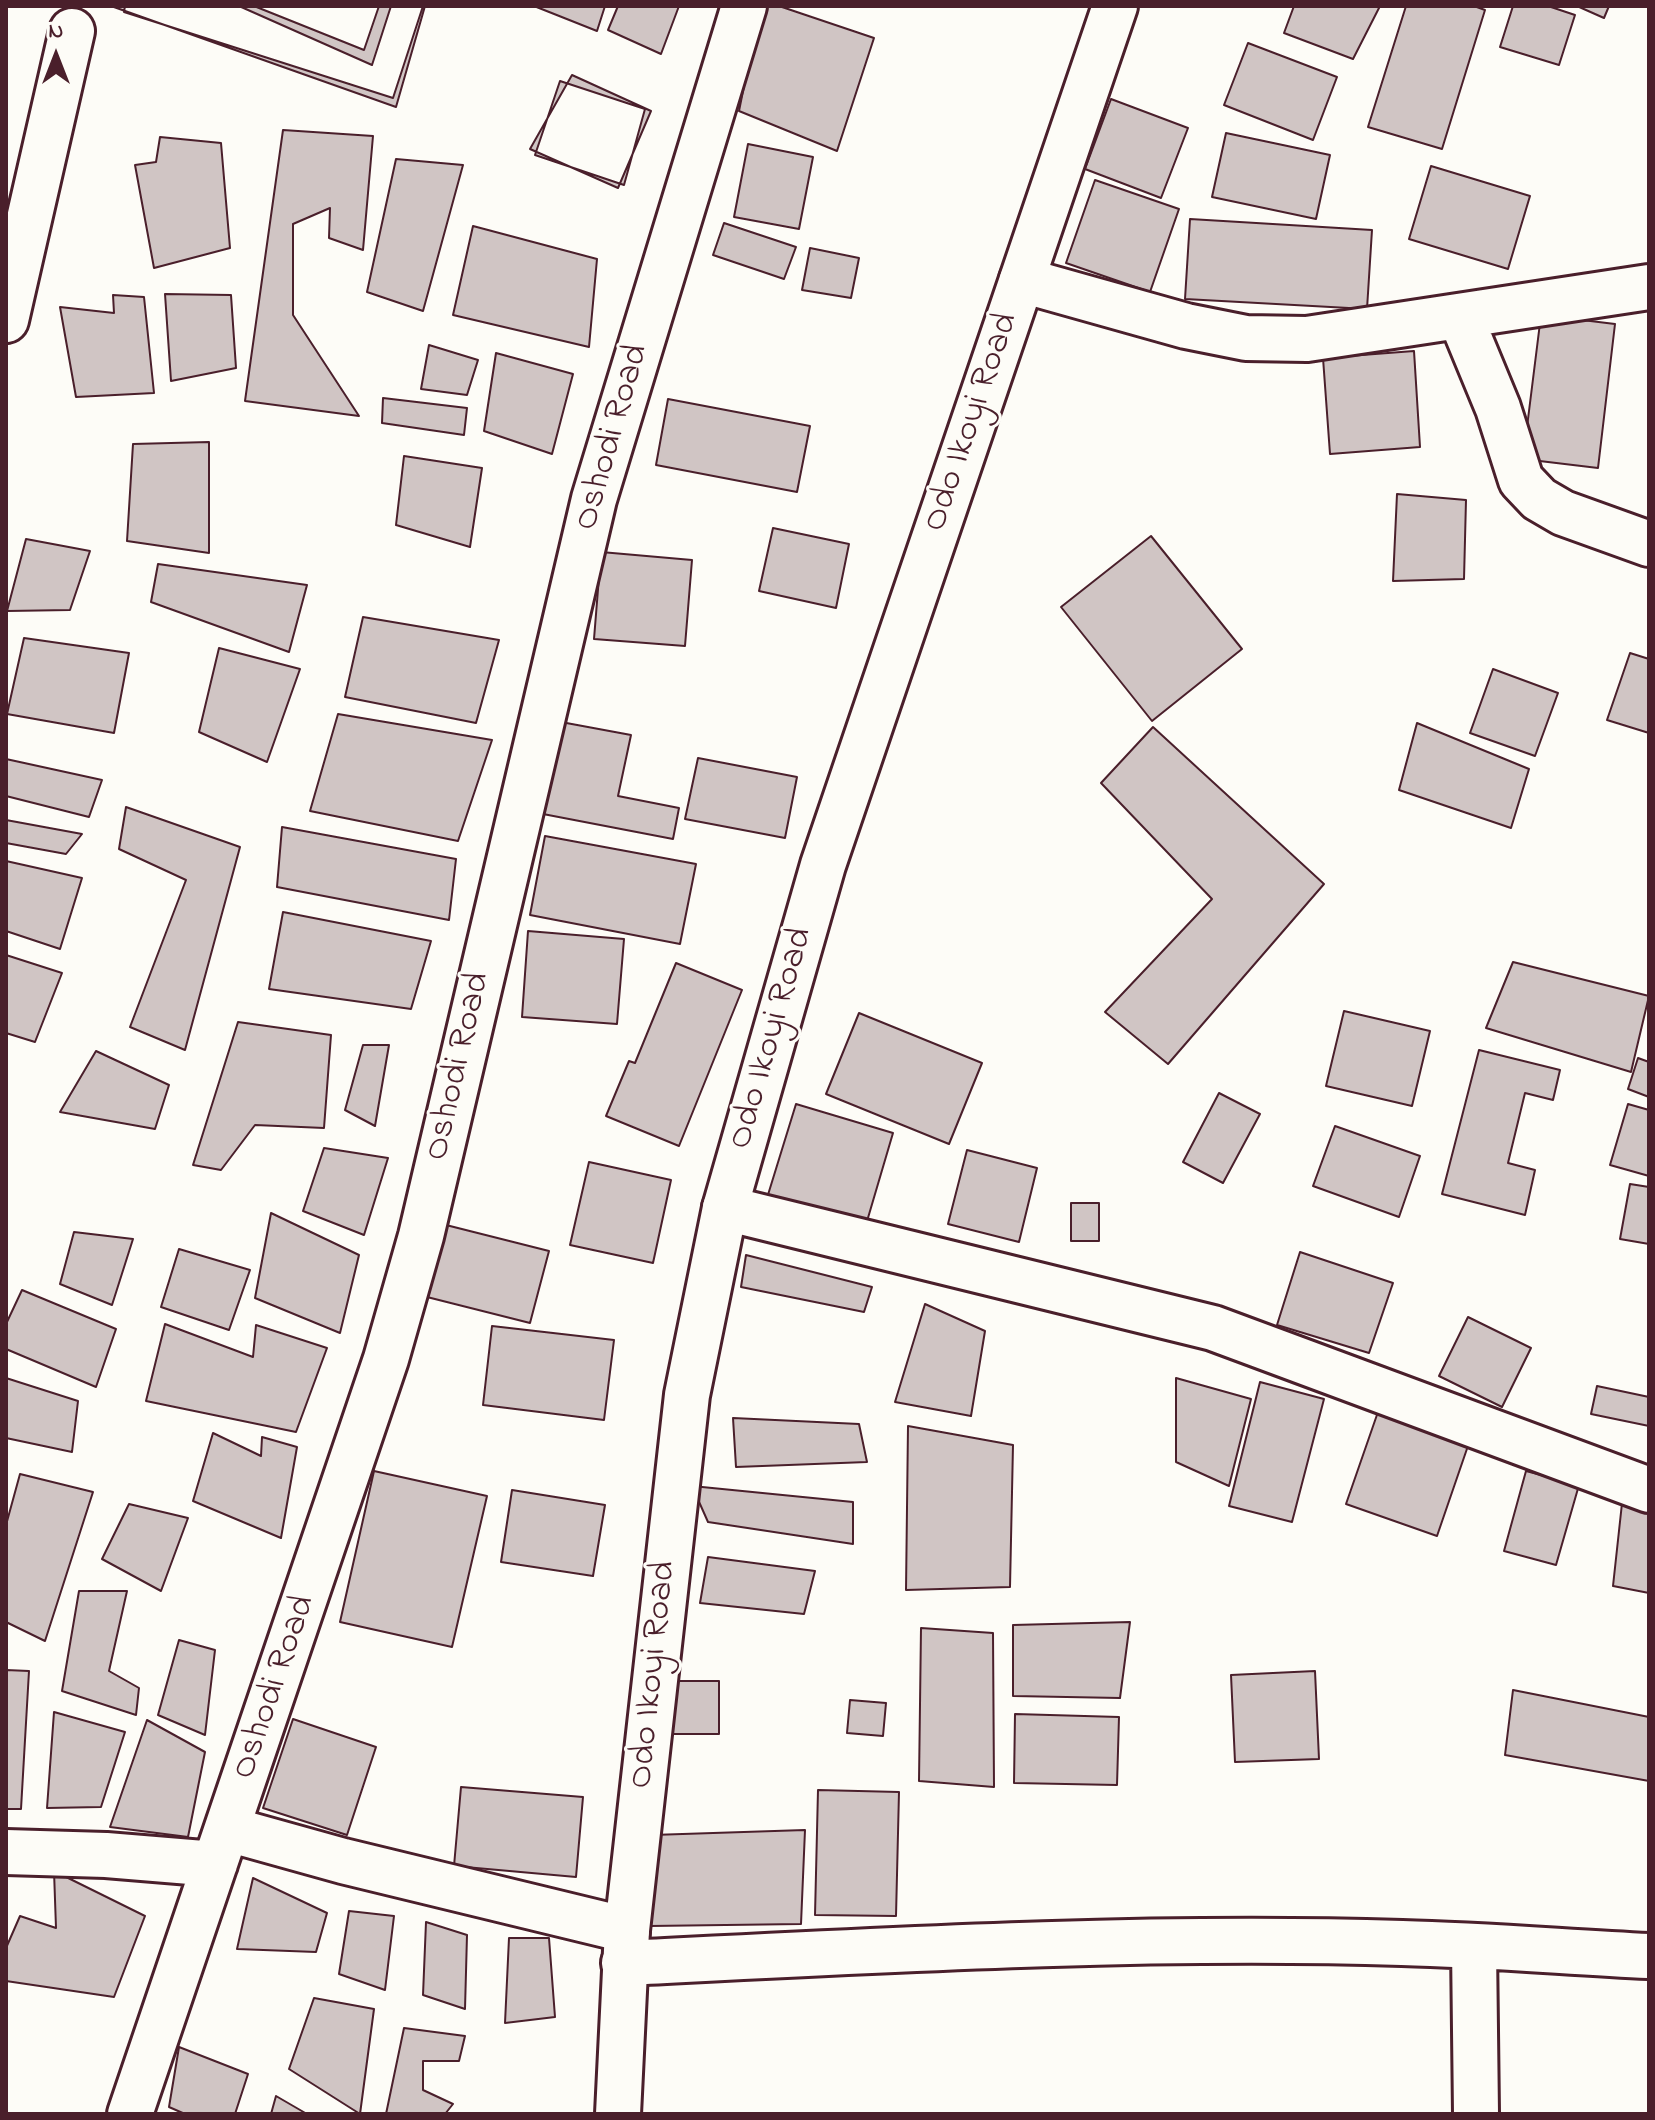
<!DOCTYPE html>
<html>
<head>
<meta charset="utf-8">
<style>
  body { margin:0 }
  #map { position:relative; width:1655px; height:2120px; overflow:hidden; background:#fdfcf7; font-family:"Indie Flower",sans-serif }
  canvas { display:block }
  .frame { position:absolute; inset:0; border:8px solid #4a1f2b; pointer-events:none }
  .north { position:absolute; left:16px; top:16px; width:80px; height:80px; -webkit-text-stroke:6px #fdfcf7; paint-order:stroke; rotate:0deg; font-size:22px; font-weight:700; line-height:32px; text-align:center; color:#4a1f2b }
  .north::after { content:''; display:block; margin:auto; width:28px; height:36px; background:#4a1f2b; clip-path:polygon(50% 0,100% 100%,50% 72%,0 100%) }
</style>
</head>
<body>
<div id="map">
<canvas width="1655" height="2120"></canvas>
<div class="frame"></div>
<div class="north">N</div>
</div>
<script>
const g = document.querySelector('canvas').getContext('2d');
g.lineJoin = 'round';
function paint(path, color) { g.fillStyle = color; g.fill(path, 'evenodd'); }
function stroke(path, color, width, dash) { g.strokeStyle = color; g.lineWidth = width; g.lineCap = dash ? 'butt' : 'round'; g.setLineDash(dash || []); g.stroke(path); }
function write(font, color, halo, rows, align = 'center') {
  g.font = font + ' "Indie Flower",sans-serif'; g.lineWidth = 6; g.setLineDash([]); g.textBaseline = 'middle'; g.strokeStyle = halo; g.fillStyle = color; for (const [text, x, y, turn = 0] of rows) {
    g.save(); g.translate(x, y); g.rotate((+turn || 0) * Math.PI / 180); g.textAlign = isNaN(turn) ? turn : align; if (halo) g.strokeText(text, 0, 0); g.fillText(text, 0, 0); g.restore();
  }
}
const building = new Path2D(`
  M111,6h143l110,44 15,-44h46l-29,101z
  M125,6h114l133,59 19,-59h32l-30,92 -269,-86z
  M534,6h71l-8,25z
  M618,6h61l-18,48 -53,-24z
  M760,6h19l95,32 -37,113 -98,-40z
  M1294,6h86l-27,53 -69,-26z
  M1406,6h68l11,4 -43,139 -74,-22z
  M1513,6h35l27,9 -16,50 -59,-18z
  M1577,6h32l-5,12z
  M1248,43l89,34 -24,63 -89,-35z
  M572,75l79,36 -33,77 -88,-39z
  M560,81l85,28 -21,76 -89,-30z
  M1111,99l77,29 -27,70 -76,-29z
  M283,130l90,6 -10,114 -34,-12 1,-30 -37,16v91l66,101 -114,-15z
  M1226,133l104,22 -14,64 -104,-22z
  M160,137l61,6 9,105 -76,20 -19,-103 21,-3z
  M748,144l65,13 -14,72 -65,-12z
  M396,159l67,6 -40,146 -56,-19z
  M1431,166l99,30 -22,73 -99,-30z
  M1095,180l84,29 -29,83 -84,-29z
  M1190,219l182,11 -5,79 -182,-10z
  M724,223l72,24 -12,32 -71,-24z
  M473,226l124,33 -8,88 -136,-32z
  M810,248l49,10 -8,40 -49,-8z
  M165,294l66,1 5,73 -65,13z
  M113,295l31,2 10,96 -78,4 -16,-90 54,6z
  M1541,315l74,9 -17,144 -75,-9z
  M429,345l49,15 -11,35 -46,-6z
  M1414,351l6,96 -90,7 -7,-96z
  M496,353l77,21 -21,80 -68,-23z
  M383,398l84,10 -3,27 -82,-12z
  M668,399l142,27 -13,66 -141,-27z
  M209,442v111l-82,-12 6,-97z
  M404,456l78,12 -12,79 -74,-22z
  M1397,494l69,6 -2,79 -71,2z
  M773,528l76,16 -13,64 -77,-17z
  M1151,536l91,113 -90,72 -91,-114z
  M26,539l64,12 -20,59 -63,1z
  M601,552l91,8 -7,86 -91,-7z
  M158,564l149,21 -18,67 -138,-50z
  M363,617l136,23 -23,83 -131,-26z
  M24,638l105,15 -15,80 -107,-19z
  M219,648l81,21 -33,93 -68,-30z
  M1630,653l19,6v74l-42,-13z
  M1493,669l65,24 -23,63 -65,-23z
  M338,714l154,26 -34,101 -148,-30z
  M561,722l70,13 -13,61 61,12 -6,31 -130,-25z
  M1417,723l112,46 -18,59 -112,-38z
  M1153,727l171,157 -156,180 -63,-52 107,-113 -111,-116z
  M698,758l99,19 -12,61 -100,-19z
  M6,759l96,21 -13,37 -83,-21z
  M126,807l114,40 -55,203 -55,-23 56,-147 -67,-31z
  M6,820l76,14 -16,20 -60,-11z
  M282,827l174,32 -7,61 -172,-33z
  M545,836l151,28 -16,80 -150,-29z
  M6,861l76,17 -22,71 -54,-18z
  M283,912l148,29 -20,68 -142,-20z
  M528,931l96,8 -7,85 -95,-7z
  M6,955l56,18 -27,69 -29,-9z
  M1513,962l136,34 -18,76 -145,-44z
  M676,963l66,27 -63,156 -73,-30 23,-55 6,2z
  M1344,1011l86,20 -18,75 -86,-20z
  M859,1013l123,50 -33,81 -123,-50z
  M238,1022l93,13 -7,93 -69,-3 -34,45 -28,-5z
  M363,1045h26l-14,81 -30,-16z
  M1479,1050l81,20 -7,30 -28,-7 -17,70 27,7 -10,45 -83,-21z
  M96,1051l73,34 -14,44 -95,-17z
  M1638,1058l11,4v35l-21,-8z
  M1219,1093l41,21 -37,69 -40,-21z
  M796,1104l97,29 -28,95 -98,-30z
  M1628,1104l21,6v66l-39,-11z
  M1335,1126l85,30 -21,61 -86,-31z
  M324,1148l64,10 -24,77 -61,-24z
  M967,1150l70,18 -18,74 -71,-18z
  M589,1162l82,18 -18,83 -83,-18z
  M1630,1184l19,3v57l-29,-5z
  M1071,1203h28v38h-28z
  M271,1213l88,42 -19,78 -85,-35z
  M442,1224l107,27 -19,72 -107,-27z
  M74,1232l59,7 -21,66 -52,-21z
  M179,1249l71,21 -21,60 -68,-23z
  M1300,1252l93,31 -24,70 -92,-28z
  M746,1255l126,32 -8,25 -123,-25z
  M22,1290l94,39 -20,58 -90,-38v-25z
  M925,1304l60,27 -14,85 -76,-14z
  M1468,1317l63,31 -29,59 -63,-31z
  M165,1324l88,33 3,-32 71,23 -31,84 -150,-31z
  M492,1326l122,14 -10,80 -121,-15z
  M6,1378l72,23 -6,51 -66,-14z
  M1176,1378l75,21 -22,87 -53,-24z
  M1260,1382l64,17 -32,123 -63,-16z
  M1597,1386l52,11v29l-58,-12z
  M1379,1409l91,31 -33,96 -91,-32z
  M733,1418l126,6 8,38 -131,5z
  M908,1426l105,19 -3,142 -104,3z
  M213,1433l48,23 1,-19 35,10 -16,91 -88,-37z
  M374,1471l113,25 -35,151 -112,-25z
  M1526,1471l53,14 -23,80 -52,-14z
  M20,1474l73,18 -48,149 -39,-19v-97z
  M692,1486l161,16v42l-145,-22z
  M512,1490l93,15 -12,71 -92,-14z
  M1623,1494l26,11v88l-36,-7z
  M129,1504l59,14 -27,73 -59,-32z
  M708,1557l107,14 -11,43 -104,-11z
  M79,1591h48l-18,80 30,17 -3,27 -74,-24z
  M1130,1622l-10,76 -107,-2v-71z
  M921,1628l72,5 1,154 -75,-6z
  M179,1640l36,10 -10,85 -47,-20z
  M6,1670l23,1 -8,138h-15z
  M1315,1671l4,88 -84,3 -4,-87z
  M666,1681h53v53h-53z
  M1513,1690l136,27v64l-144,-26z
  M850,1700l36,3 -3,33 -36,-3z
  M54,1712l71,20 -24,75 -54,1z
  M1015,1714l104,3 -2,68 -103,-2z
  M293,1719l83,28 -29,88 -84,-27z
  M147,1720l58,32 -17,85 -78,-10z
  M461,1787l122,10 -7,80 -122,-11z
  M818,1790l81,2 -3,124 -81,-1z
  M805,1830l-4,94 -151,2 2,-91z
  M54,1871l91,45 -31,81 -108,-16v-33l14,-32 36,12z
  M253,1878l74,35 -11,39 -79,-3z
  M349,1911l45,5 -9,74 -46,-16z
  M426,1922l41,13 -2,74 -42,-14z
  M509,1938h40l6,79 -50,6z
  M314,1998l60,11 -14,105 -71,-45z
  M404,2028l61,8 -6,25h-36v29l30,14 -8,10h-59z
  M179,2047l69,27 -13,40h-50l-16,-7z
  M276,2096l31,18h-36z`);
paint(building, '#d0c5c4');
stroke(building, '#4a1f2b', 2);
const minor = new Path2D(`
  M1022,280l164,46 60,12 61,1 342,-52
  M1460,316l38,92 23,72 18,19 24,14 86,31
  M6,320l66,-289
  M725,1208l488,120 436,162
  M228,1829l115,32 284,69
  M6,1852l100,3 109,9
  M1474,1947l2,167
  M624,1963c259,-13 519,-28 778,-20 82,2 165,9 247,13
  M130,2114l256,-755 35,-123 173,-737 150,-493`);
const major = new Path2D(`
  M618,2114l9,-184 60,-535 38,-187 98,-343 292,-859`);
stroke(minor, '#4a1f2b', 50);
stroke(major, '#4a1f2b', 50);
stroke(minor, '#fdfcf7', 44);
stroke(major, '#fdfcf7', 44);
write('36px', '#4a1f2b', '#fdfcf7', [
  ["Odo Ikoyi Road",973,423,-71],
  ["Oshodi Road",614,438,-74],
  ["Odo Ikoyi Road",773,1039,-74],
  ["Oshodi Road",460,1067,-77],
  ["Odo Ikoyi Road",655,1675,-84],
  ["Oshodi Road",276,1688,-71]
]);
</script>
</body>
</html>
